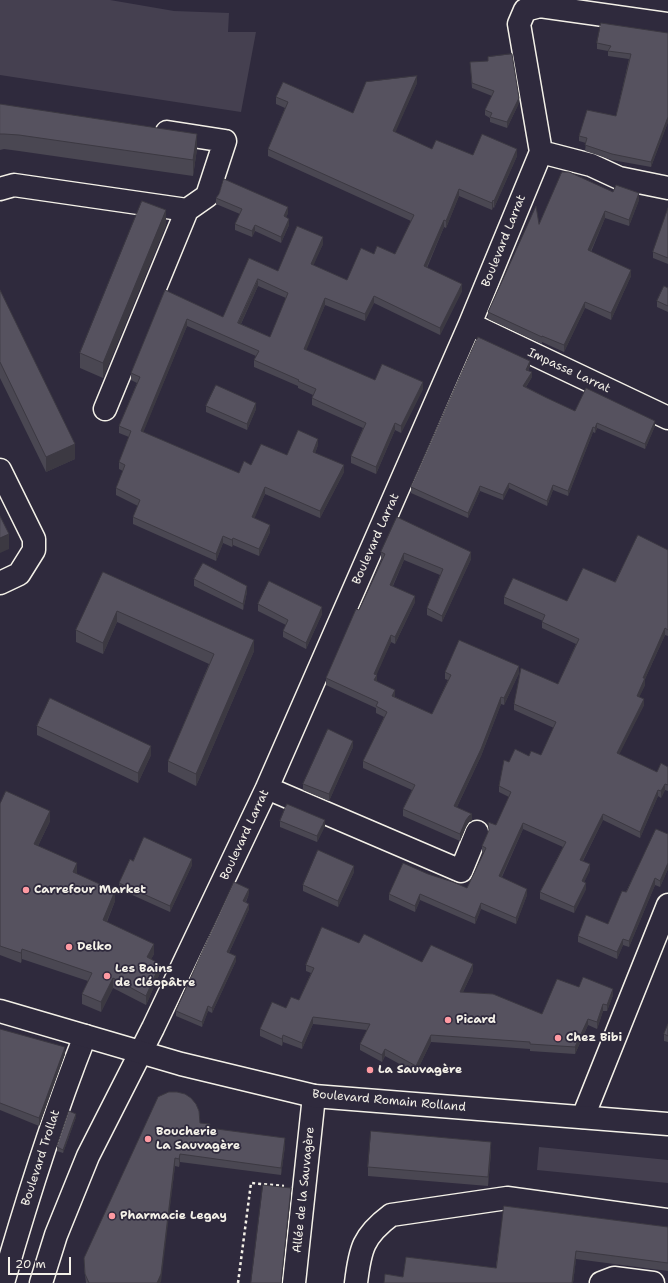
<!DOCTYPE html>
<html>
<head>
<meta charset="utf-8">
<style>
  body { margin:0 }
  #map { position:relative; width:668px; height:1283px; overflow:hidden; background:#2f2a3d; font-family:"Shantell Sans",sans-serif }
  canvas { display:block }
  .scale { position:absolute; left:8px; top:1257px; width:63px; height:18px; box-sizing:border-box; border:2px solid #f4f1e8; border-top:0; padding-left:5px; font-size:12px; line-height:14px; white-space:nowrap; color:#f4f1e8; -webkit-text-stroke:3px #2f2a3d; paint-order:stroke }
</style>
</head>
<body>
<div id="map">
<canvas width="668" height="1283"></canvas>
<div class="scale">20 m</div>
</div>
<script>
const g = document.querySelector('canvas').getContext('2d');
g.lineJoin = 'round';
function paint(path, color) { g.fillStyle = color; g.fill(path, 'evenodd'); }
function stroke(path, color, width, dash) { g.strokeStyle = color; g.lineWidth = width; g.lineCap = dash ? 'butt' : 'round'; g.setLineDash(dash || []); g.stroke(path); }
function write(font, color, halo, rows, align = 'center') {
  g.font = font + ' "Shantell Sans",sans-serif'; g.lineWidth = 3.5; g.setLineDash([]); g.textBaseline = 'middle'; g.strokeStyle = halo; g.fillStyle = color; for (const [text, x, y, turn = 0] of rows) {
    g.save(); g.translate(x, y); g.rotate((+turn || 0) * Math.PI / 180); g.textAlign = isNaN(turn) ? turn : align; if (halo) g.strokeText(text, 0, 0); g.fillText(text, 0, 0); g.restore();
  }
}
paint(new Path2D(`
  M0,0h110l64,11 55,2 -1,19h28l-15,80 -241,-37z
  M539,1147l129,13v23l-131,-13z`), '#454050');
const minor = new Path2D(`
  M541,152l50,13 28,13 49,10
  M0,189l14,-4 173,25 20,-14 18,-55 -58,-9
  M470,324l198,94
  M105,409l82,-199
  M0,470l34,69v11l-15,24 -19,9
  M267,788l194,83 16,-39
  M583,1117l85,-212
  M3,1283c24,-84 50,-166 82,-247
  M41,1283l15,-48 32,-79 65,-128 114,-240 203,-464 71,-172 -22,-128 6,-14 15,-4 128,18
  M294,1283l20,-187
  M356,1283c4,-34 7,-47 35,-68l116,-17 161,22
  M601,1283l13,-5 39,5`);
const major = new Path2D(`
  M0,1011l181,53 133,32 354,28`);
stroke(minor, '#f4f1e8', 25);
stroke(major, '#f4f1e8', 25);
stroke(new Path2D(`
  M238,1283l13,-100 33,3`), '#f4f1e8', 2.5, [3, 3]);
stroke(minor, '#2f2a3d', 22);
stroke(major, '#2f2a3d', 22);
paint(new Path2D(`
  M668,33v89l-17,45 -39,-7 -27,-9 1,-8 -7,-2v-5l37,-20 13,-57 -21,-3v-5l-11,-2v-6z
  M470,62l49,41 -12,25 -17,-6v-4l-5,-3v-5l7,-14 -20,-8z
  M417,83l-22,49 37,17 41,6 44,1 -23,52 -1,-1 -1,3 -33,-14 -13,32 -2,-1 -17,41 35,23 -22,44 -66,-32 -9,18 -40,-16 -19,45 69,30 48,9 -22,44 -6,-3 -19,44 -25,-11v-7l12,-28 -51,-23v-7l1,-3 -15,-7v-2l-44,-19v-7l2,-4 -69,-30 -44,106 96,41 12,-8 36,-10 31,-10 -3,8 29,19 -24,46 -55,-24 -11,24 16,14 -11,24 -26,-11 -1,2 -9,-4 -7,18 -83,-37v-7l5,-11 -22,-11v-7l7,-17 -4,-2v-7l10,-25 -10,-4v-7l18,-43 -6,-3v-7l34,-83 58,27 26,-59 29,13 45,-27 -10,21 34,15 27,-26h21l16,-33 -143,-65v-7l17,-41 -9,-4v-7l77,16zM258,286l28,12 -16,39 -29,-13z
  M0,104l197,45 -4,27 -174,-25 -15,-2 -4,1z
  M216,198l72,15 -2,4 3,8 -8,18 -26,-12 -3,6 -17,-7v-6l5,-10 -24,-10z
  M639,200l-10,26 -24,-8 -14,34 40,24 -20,44 -26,-12 -21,44 -22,-10v2l-54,-25v-7l51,-88z
  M668,208v56l-15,-6v-6z
  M166,225l-63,153 -23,-10v-15z
  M668,288v24l-11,-5v-6z
  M0,290l75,169 -29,13 -46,-94z
  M530,366l-2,5 4,6 -6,10 21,11 28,13 80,15 -10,23 -48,-21 -2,5 -2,-1 -25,64 -15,-6 -6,16 -38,-18 -6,12 -23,-9 -12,27 -57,-25v-6z
  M206,406l50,3 -9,21 -41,-18z
  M397,517l74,42 -29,63 -15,-7v-7l13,-33 -36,-15 -11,26 22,16 -20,42 -4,-2 -15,33 1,6 18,15v1l37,17 16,-34 -3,-1v-7l74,1 -15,32 -3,-1 -20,52 -24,51 15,14 -3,1 -3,5 -6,14 -57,-25v-7l9,-19 -49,-22v-7l21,-44 -8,-4v-5l-50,-23v-7l33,-68 23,-51h-1v-7z
  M668,550v86l-3,-1 -20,44v6l-6,12 5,8 -25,49 38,18 11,-5v24l-3,-1 -4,8 -3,-2 -18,42 -37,-18 -20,41 7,9 -6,12 2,7 -12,24 -34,-14v-7l23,-45 -40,-18 -21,48 25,18 -11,29 -35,-15 -6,15 -55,-24 -5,12 -26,-12v-6l39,-20 39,14 17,-35 -2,-1v-6l14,-21 13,-28 -10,-5v-6l10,-24 20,-6 12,-1 13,-27 -40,-18v-6l44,-20 18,-40 -34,-16v-6l1,-1 -39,-17v-7l63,4 48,-19z
  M103,572l151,79 -58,135 -28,-14v-11l41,-97 -92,-42 -14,32 -27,-12v-12z
  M194,579l53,13 -4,18 -49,-24z
  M258,604l64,10 -16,35 -23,-12v-6l3,-6 -28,-14z
  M37,726l114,29 -13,28 -101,-48z
  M353,747l-24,54 -26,-11v-6z
  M0,804l50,17 -12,25 77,55 -8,21 47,32 -3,5 9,14 -14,32 -33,-17 -12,24 -19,-8v-10l6,-13 -66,-22 -1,4 -21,-8z
  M280,821l45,5 -8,16 -37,-15z
  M668,834v35l-8,18 -5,-2 -26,62 -6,-2 -6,14 -39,-17v-6l30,-12 18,-32z
  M133,861l59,4 -22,47 -51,-23v-6z
  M354,872l-16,35 -35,-16v-6z
  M249,894l-3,8 3,7 -20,44 7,8 -24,52 -4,-2 -6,16 -26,-11v-5z
  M359,943l63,19 51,9 -10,21 79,22 37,-27 34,8 -6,16h-4l-6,18 -9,-4 -13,29 -45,-3v-2l-99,-7 -15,31 -31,-17 -3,6 -22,-12v-6l7,-14 -54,-6 -11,25 -19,-7 -1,4 -22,-10v-7l26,-21 13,-8 12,-27 -5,-2v-6z
  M668,1024v18l-4,-1v-7z
  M0,1029l65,25 -26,72 -39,-16z
  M76,1117l-13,36 -6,-2v-4z
  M200,1123l10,5 75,18 -4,29 -101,-13 -1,5 -4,-1 -15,117h-74l-2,-17v-8z
  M491,1152l-3,34 -120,-10v-9z
  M504,1206l164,21v44l-92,-12 -3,24h-189l1,-9 18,3 3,-20 90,11z`), '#4a4752');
paint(new Path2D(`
  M417,76v7l-24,55v-7z
  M519,98v5l-12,25v-6z
  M668,117v5l-17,45v-5z
  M197,134v15l-4,27v-16z
  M517,149v7l-23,52v-7z
  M459,189v7l-13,32v-7z
  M639,193v7l-10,26v-6z
  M493,200v7l-1,3v-7z
  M288,207v6l-4,9v-6z
  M166,210v15l-63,153v-15z
  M605,211v7l-17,39v-7z
  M289,219v6l-8,18v-6z
  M444,220v7l-20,46v-7z
  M255,225v6l-3,6v-6z
  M323,237v7l-12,27v-7z
  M631,270v6l-20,44v-7z
  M258,279v7l-20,44v-7z
  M462,284v7l-22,44v-7z
  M374,296v7l-9,18v-7z
  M325,298v7l-21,51v-7z
  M585,302v6l-21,44v-7z
  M187,319v7l-46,112v-7z
  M530,361v5l-4,9v-5z
  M532,372v5l-9,14v-5z
  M423,382v7l-22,44v-7z
  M256,403v6l-9,21v-6z
  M655,421v5l-10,23v-5z
  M395,423v7l-19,44v-7z
  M597,423v5l-2,5v-5z
  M593,427v5l-25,64v-5z
  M318,439v6l-5,14v-7z
  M75,444v15l-29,13v-15z
  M344,465v7l-24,46v-7z
  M509,483v5l-6,12v-5z
  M553,485v5l-6,16v-5z
  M480,486v5l-12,27v-5z
  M265,487v7l-13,30v-7z
  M270,525v7l-11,24v-7z
  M9,534v15l-9,4v-15z
  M223,536v7l-7,18v-7z
  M233,538v7l-1,2v-7z
  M471,552v7l-29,63v-6z
  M404,553v7l-14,31v-6z
  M247,586v6l-4,18v-6z
  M415,596v6l-20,42v-7z
  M322,607v7l-16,35v-6z
  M117,611v11l-14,32v-11z
  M665,628v7l-20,44v6l-8,17v-6l6,-18z
  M391,635v7l-17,39v-7z
  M254,640v11l-58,135v-12z
  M519,666v7l-15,32v-7z
  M377,675v7l-3,-2z
  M395,690v6l-3,7v-7z
  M501,697v7l-20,52 -27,57v-7z
  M644,699v6l-27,54v-6z
  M353,741v6l-24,54v-7z
  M151,746v9l-13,28v-10z
  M665,784v6l-4,8v-7z
  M658,790v6l-18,42v-6z
  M50,811v10l-16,33v-10z
  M472,814v7l-3,1 -3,5 -6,14v-7l6,-14 3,-4z
  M603,814v6l-23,46v-6z
  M325,820v6l-8,16v-6z
  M523,823v6l-24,53v-6z
  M192,859v6l-22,47v-6z
  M77,863v10l-4,9v-10z
  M668,863v6l-8,18v-6z
  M590,864v6l-8,17v-6z
  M354,866v6l-16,35v-6z
  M655,878v7l-26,62v-6z
  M586,883v6l-12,24v-6z
  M249,889v5l-6,13v-6z
  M527,889v6l-11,29v-6z
  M115,891v10l-12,29v-10z
  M420,894v6l-5,12v-6z
  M481,903v6l-6,15v-6z
  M249,904v5l-22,48v-5z
  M623,939v6l-6,14v-7z
  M154,944v10l-7,13v-10z
  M22,949v10l-1,4v-10z
  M236,956v5l-24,52v-5z
  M160,964v9l-14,32v-9z
  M473,964v7l-13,27v-6z
  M113,978v10l-12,24v-10z
  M613,989v6l-6,16v-6z
  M603,1004v7l-6,18v-7z
  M208,1006v5l-6,16v-5z
  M313,1017v7l-11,25v-6z
  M588,1019v6l-13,29v-7z
  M283,1035v7l-1,4v-7z
  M431,1035v7l-15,31v-7z
  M65,1047v7l-26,72v-8z
  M385,1049v7l-3,6v-7z
  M76,1114v3l-13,36v-3z
  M285,1138v8l-4,29v-7z
  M491,1142v10l-3,34v-9z
  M180,1154v8l-1,5v-8z
  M175,1158v8l-14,116 -1,1h-3z
  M291,1188v7l-10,88z
  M576,1251v8l-3,24h-1z`), '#3c3942');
const building = new Path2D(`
  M601,23l67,10v84l-17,45 -39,-8 -27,-9 2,-7 -8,-2 8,-26 29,6 15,-62 -23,-3 3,-5 -14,-3z
  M512,54l7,44 -12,24 -17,-5 2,-4 -7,-3 9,-19 -22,-8 -2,-21 18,-1v-4z
  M417,76l-24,55 39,18 4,-9 37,15 9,-21 35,15 -23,52 -1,-1 -1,3 -33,-14 -13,32 -2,-1 -20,46 38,18 -22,44 -66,-32 -9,18 -40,-16 -21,51 71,31 7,-16 41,18 -22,44 -6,-3 -19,44 -25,-11 15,-33 -54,-25 4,-9 -18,-8 1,-1 -45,-20 5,-9 -72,-32 -46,112 98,42 5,-12 7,4 10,-21 26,11 11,-25 20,9 -5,13 31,13 -24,46 -55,-24 -13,30 18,8 -11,24 -26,-11 -1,2 -9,-4 -7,18 -83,-37 7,-17 -24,-12 9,-23 -6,-3 12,-31 -12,-5 21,-49 -9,-4 34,-83 58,27 26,-59 29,13 19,-45 26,11 -12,27 36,16 14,-32 13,6 3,-8 18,8 19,-39 -146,-66 20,-47 -12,-5 7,-15 70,31 13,-31zM258,279l30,14 -18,44 -32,-14z
  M0,104l197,30 -4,26 -174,-25 -15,-1h-4z
  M562,172h7l44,20 3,-7 23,8 -10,27 -24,-9 -17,39 43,20 -20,43 -26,-11 -21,43 -22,-9v1l-54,-25 48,-106 3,18z
  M224,179l64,28 -4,9 5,3 -8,18 -26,-12 -3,6 -17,-7 7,-15 -26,-11 3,-4z
  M142,201l24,9 -63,153 -23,-10z
  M668,208v50l-15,-6z
  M664,286l4,2v18l-11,-5z
  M0,290l75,154 -29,13 -46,-95z
  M478,337l52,24 -4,9 6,2 -9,14 24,12 28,13 11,-23 69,33 -10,23 -48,-21 -2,5 -2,-1 -25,64 -15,-6 -6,16 -38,-18 -6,12 -23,-9 -12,27 -57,-26z
  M216,385l40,18 -9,21 -41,-18z
  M0,516l9,18 -9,4z
  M397,517l74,35 -29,64 -15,-8 16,-39 -39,-16 -14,32 25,11 -20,41 -4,-2 -17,39 3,1 -3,5 21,10 -3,6 40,18 19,-39 -6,-3 14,-32 60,26 -15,32 -3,-1 -20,52 -27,57 18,8 -3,2 -3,4 -6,14 -57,-25 12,-24 -52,-24 24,-49 -11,-6 2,-4 -52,-24 30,-69 3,1 26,-56 -4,-2z
  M638,535l30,15v80l-3,-2 -22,50h2l-8,18 7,3 -27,54 40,19 4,-9 7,4v18l-3,-1 -4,7 -3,-1 -18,42 -37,-18 -23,46 10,4 -8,17 4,2 -12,24 -34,-15 26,-50 -43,-19 -24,53 28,13 -11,29 -35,-15 -6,15 -55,-24 -5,12 -26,-12 14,-31 25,11 25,8 14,6 19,-40 -4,-2 7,-16 -1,-8 8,3 15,-33 -12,-6 5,-26 5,2 6,-13 14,7 2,-5 10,4 15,-33 -42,-18 7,-36 37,16 21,-45 -37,-17 3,-7 -41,-18 9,-19 54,23 16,-33 32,14z
  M203,563l44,23 -4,18 -49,-25z
  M103,572l151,68 -58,134 -28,-13 46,-107 -97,-43 -14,32 -27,-13z
  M269,581l53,26 -16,36 -23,-12 5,-11 -30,-16z
  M50,698l101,48 -13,27 -101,-47z
  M328,729l25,12 -24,53 -26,-10z
  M6,791l44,20 -16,33 43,19 -4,9 42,19 -12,29 51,24 -7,13 13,7 -14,32 -33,-18 -12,24 -19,-8 10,-21 -70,-24 -1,4 -21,-7v-142z
  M287,804l38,16 -8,16 -37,-15z
  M656,829l12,5v29l-8,18 -5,-3 -26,63 -6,-2 -6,13 -39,-16 8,-21 22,9 14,-33 4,1z
  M144,837l48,22 -22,47 -51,-23 11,-24 3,2z
  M318,850l36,16 -16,35 -35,-16z
  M234,882l15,7 -6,12 6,3 -22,48 9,4 -24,52 -4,-2 -6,16 -26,-11z
  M322,927l37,16 5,-9 58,28 9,-17 42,19 -13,28 33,2 49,20 15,-35 22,8 4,-10 30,12 -6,16 -4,-1 -6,18 -9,-3 -13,28 -45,-3v-2l-99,-7 -15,31 -31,-17 -3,6 -22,-11 10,-20 -57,-7 -11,26 -19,-8 -1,4 -22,-10 12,-27 14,6 5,-11 8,3 15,-32 -8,-3z
  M668,1024v12l-4,-2z
  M0,1029l65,18 -26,71 -39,-15z
  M169,1092h8l8,2 6,4 5,6 3,7 1,12 10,1 -1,4 76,10 -4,30 -101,-14 -1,5 -4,-1 -14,116 -4,9h-68l-4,-9 -1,-16 74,-161z
  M69,1111l7,3 -13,36 -6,-3z
  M371,1131l120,11 -3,35 -120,-10z
  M263,1185l28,3 -10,95h-30z
  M504,1206l164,21v36l-92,-12 -4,32h-188l1,-9 18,3 3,-20 90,11z`);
paint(building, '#56525f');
stroke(building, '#3c3942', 1);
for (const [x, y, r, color] of [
  [26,890,4,"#ff9aa2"],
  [69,947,4,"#ff9aa2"],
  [107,976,4,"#ff9aa2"],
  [448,1020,4,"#ff9aa2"],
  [558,1038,4,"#ff9aa2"],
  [370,1070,4,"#ff9aa2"],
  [148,1139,4,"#ff9aa2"],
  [112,1216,4,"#ff9aa2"]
]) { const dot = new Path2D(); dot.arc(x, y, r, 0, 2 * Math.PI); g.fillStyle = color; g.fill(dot); stroke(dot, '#2f2a3d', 1.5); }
write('12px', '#f4f1e8', '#2f2a3d', [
  ["Boulevard Larrat",504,241,-68],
  ["Impasse Larrat",569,371,25],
  ["Boulevard Larrat",376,539,-66],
  ["Boulevard Larrat",245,835,-65],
  ["Boulevard Romain Rolland",389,1101,5],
  ["Boulevard Trollat",41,1158,-72],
  ["Allée de la Sauvagère",304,1190,-84]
]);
write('bold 12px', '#f4f1e8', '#2f2a3d', [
  ["Carrefour Market",34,890],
  ["Delko",77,947],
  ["Les Bains",115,969],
  ["de Cléopâtre",115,983],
  ["Picard",456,1020],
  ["Chez Bibi",566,1038],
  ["La Sauvagère",378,1070],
  ["Boucherie",156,1132],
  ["La Sauvagère",156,1146],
  ["Pharmacie Legay",120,1216]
], 'left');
</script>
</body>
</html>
